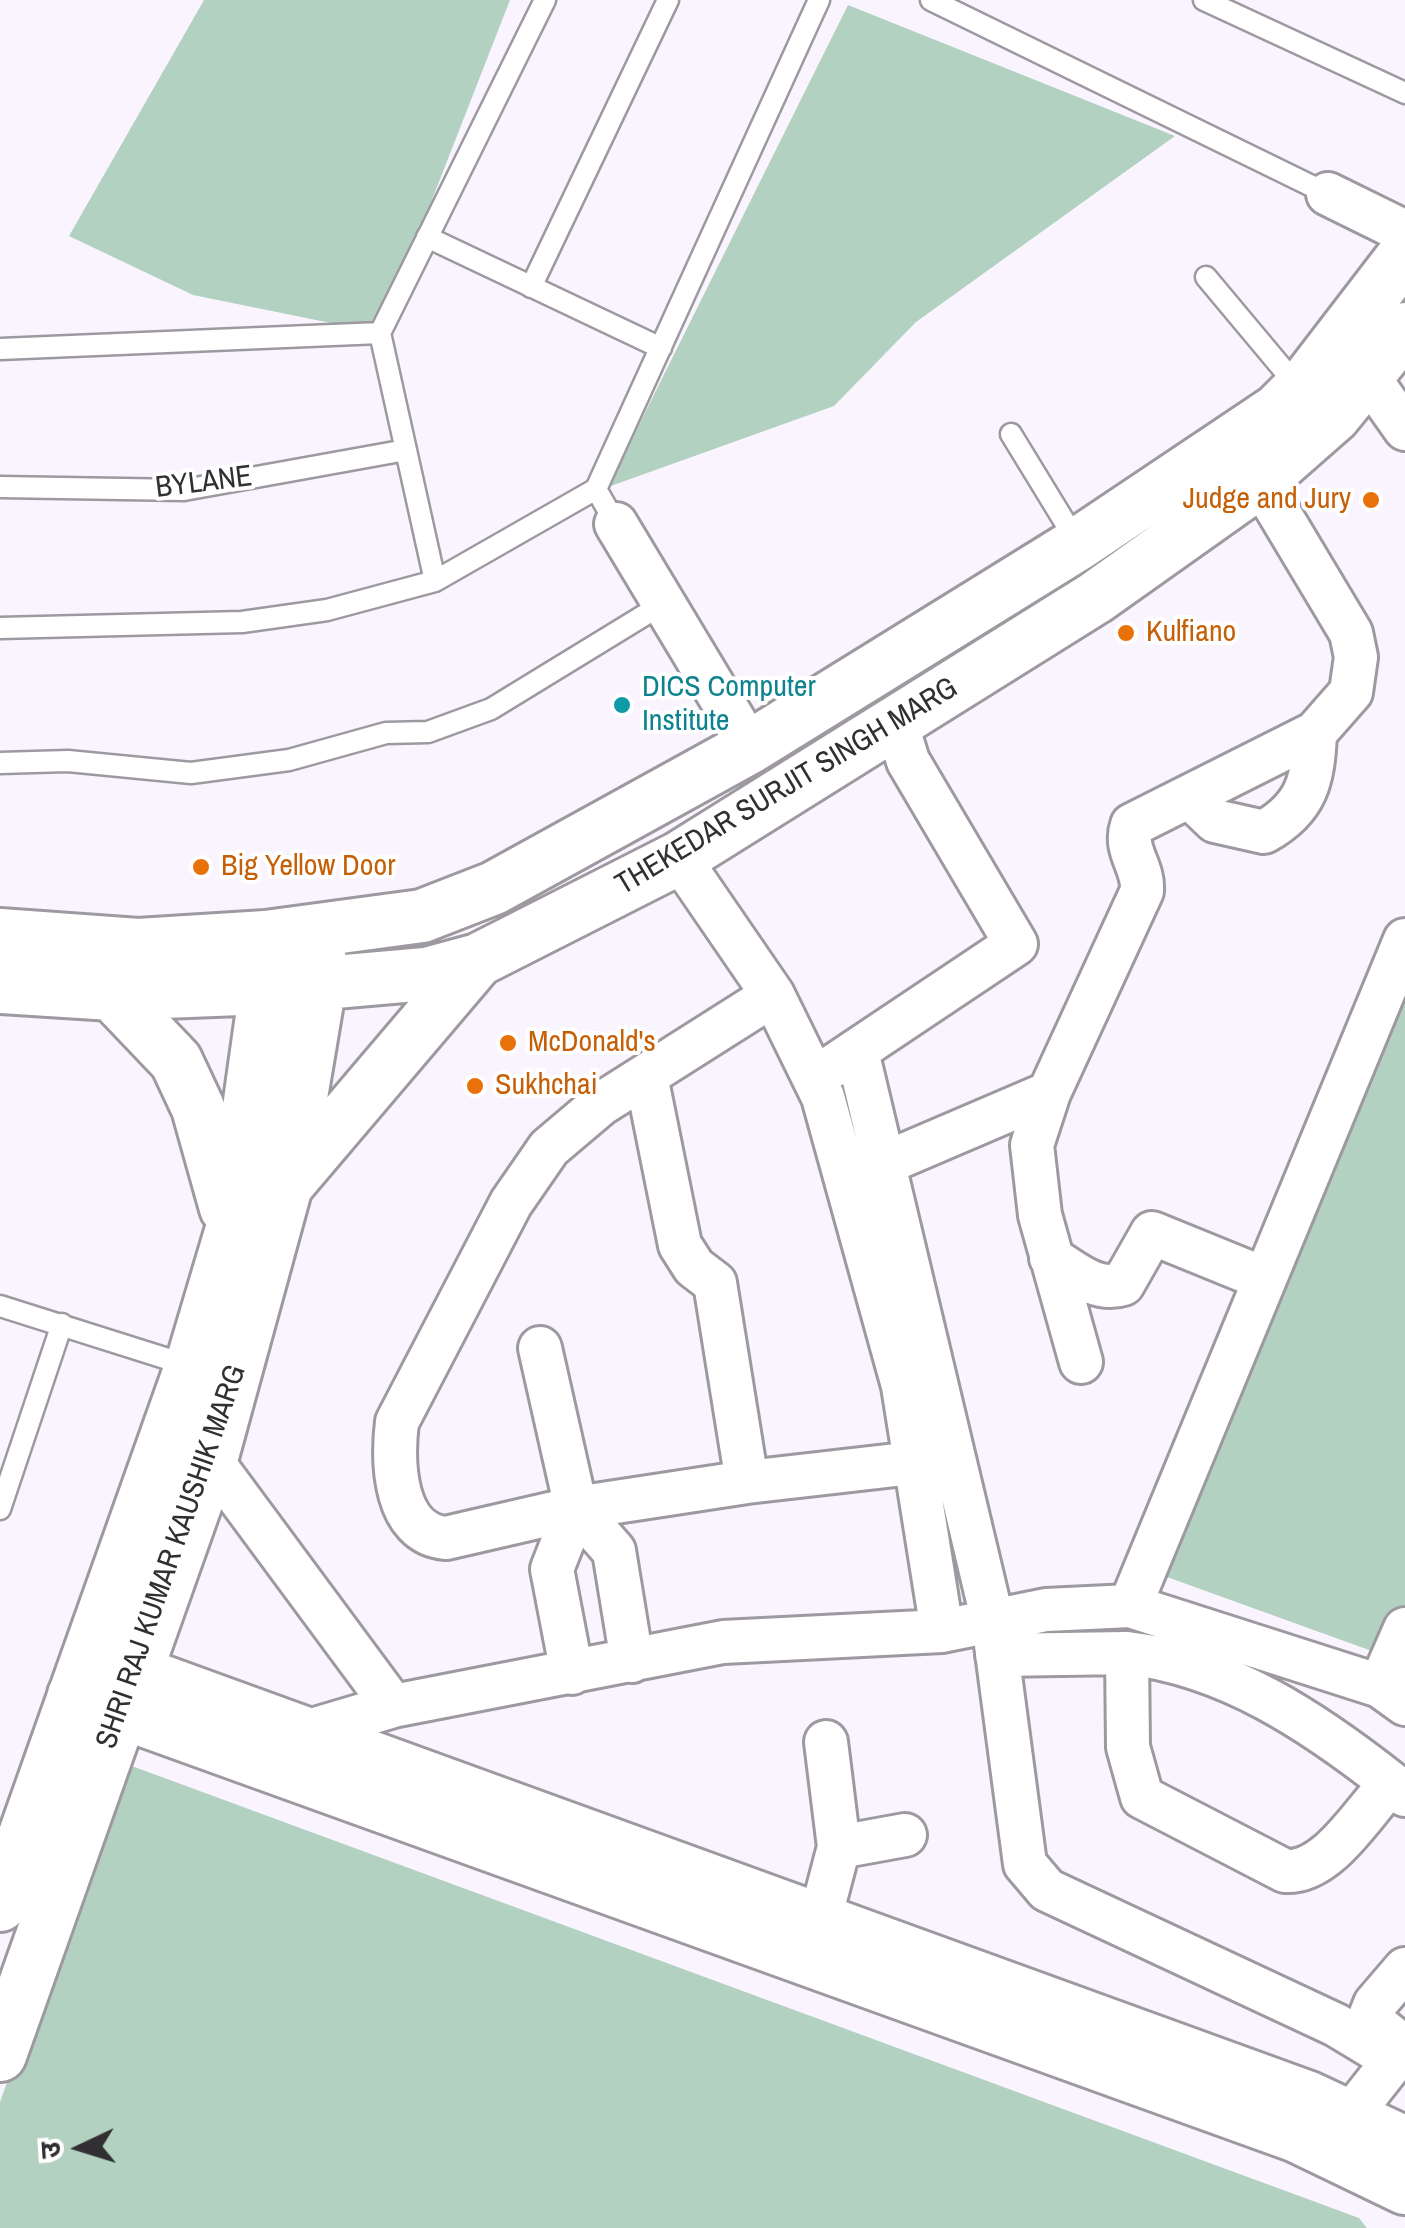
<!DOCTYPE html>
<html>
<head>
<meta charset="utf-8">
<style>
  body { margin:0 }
  #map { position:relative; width:1405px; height:2228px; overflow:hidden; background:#faf4fe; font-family:"Archivo Narrow","Noto Sans Devanagari",sans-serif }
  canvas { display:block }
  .north { position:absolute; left:30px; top:2098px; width:100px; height:100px; -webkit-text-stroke:8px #fff; paint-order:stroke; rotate:266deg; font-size:28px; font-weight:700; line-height:40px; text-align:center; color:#322f33 }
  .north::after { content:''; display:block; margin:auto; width:35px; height:45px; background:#322f33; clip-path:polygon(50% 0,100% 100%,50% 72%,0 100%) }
</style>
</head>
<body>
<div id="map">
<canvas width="1405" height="2228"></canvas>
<div class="north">उ</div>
</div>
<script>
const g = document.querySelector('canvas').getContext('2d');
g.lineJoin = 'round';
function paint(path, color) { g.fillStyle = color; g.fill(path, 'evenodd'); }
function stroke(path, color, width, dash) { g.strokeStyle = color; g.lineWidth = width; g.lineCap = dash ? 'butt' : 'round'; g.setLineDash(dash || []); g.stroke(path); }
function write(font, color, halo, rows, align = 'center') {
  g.font = font + ' "Archivo Narrow",sans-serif'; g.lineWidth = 8; g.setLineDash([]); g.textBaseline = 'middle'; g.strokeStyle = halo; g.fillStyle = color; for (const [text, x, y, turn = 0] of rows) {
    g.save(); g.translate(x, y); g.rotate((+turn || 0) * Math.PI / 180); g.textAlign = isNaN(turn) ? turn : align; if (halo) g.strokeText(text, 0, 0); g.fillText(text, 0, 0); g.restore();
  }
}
paint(new Path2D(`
  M204,0h306l-130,333 -187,-38 -124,-59z
  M848,5l327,131 -259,186 -82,84 -226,81z
  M1405,979v684l-238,-86z
  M121,1762l1238,456 8,10h-1367v-126z`), '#b3d1c1');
const service = new Path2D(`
  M931,0l397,194
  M1204,0l201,93
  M427,237l234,111
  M1206,277l92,110
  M531,287l137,-287
  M380,333l165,-333
  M0,349l380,-16 55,248
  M1011,434l66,108
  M0,487l184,3 222,-40
  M596,489l223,-489
  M0,628l242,-6 85,-12 108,-29 161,-92 20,35
  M0,763l68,-2 123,12 98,-13 97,-27 42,-1 63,-23 170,-104
  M0,1306l190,60
  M0,1509l62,-185`);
const minor = new Path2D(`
  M1328,194l77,38
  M1369,378l36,51
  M616,524l134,223
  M1191,798l24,23 49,11c43,-24 49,-52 51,-99
  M679,858l94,137 50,102 80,289 39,245
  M857,1051l136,571 32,242 22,26 289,135 58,35
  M835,1065l181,-121 -108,-183 -11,-36
  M883,1164l166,-71
  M1051,1258c22,13 45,35 72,26l29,-51 113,46
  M540,1348l36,160 171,-26 -32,-199 -21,-16 -14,-22 -34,-169
  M1081,1362l-41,-147 -8,-70 17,-52 93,-202c2,-25 -19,-40 -10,-66l183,-92 36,-41 5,-35 -5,-24 -91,-152
  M211,1460l182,246
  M747,1482l166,-19
  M576,1508l-130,30c-52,-4 -54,-75 -49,-116l114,-219 38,-55 52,-44 172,-109
  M1130,1606l275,-666
  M1127,1653c101,12 185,68 264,130
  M997,1655l130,-2 1,94 14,50 143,74c43,3 78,-59 106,-88l14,12
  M572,1673l-20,-104 24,-61 38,43 18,110
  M1380,1686l25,-57
  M294,1741l15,-10 84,-25 330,-64 219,-11 104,-21 84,-4 250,80 25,18
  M839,1847l66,-12
  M820,1919l19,-72 -13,-105
  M1404,2047l-35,-28 6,-15 30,-35
  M1349,2117l56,-71`);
const tertiary = new Path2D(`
  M0,935l138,10 128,-8 156,-21 72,-28 256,-141 328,-203 200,-134 31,-31 96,-125
  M0,987l112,7 154,-6 160,-14 52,-14 201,-102 416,-260 165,-117 74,-65 71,-87
  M112,994l64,67 22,47 28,100
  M286,1186l192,-226
  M89,1655l1220,443 96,45
  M74,1695l1223,441 108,52
  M0,1905l191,-538 41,-138 34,-241v-35
  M0,2055l211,-595 75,-274 34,-202 -1,-33`);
stroke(service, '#9e99a1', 25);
stroke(minor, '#9e99a1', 48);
stroke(tertiary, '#9e99a1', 58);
stroke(service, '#fff', 20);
stroke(minor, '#fff', 42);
stroke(tertiary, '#fff', 52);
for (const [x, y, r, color] of [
  [1371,500,10,"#e8710a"],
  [1126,633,10,"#e8710a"],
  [622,705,10,"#0f9aa8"],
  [201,867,10,"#e8710a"],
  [508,1043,10,"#e8710a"],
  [475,1086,10,"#e8710a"]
]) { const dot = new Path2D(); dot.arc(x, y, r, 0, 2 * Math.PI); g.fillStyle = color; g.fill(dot); stroke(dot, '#fff', 4); }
write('30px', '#322f33', '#fff', [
  ["BYLANE",204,483,-7],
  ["THEKEDAR SURJIT SINGH MARG",787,787,-31],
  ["SHRI RAJ KUMAR KAUSHIK MARG",172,1557,-71]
]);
write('30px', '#c56008', '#fff', [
  ["Judge and Jury",1351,500,"right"],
  ["Kulfiano",1146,633],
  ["Big Yellow Door",221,867],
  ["McDonald's",528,1043],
  ["Sukhchai",495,1086]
], 'left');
write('30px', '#0d838f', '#fff', [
  ["DICS Computer",642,688],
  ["Institute",642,722]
], 'left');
</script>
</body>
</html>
